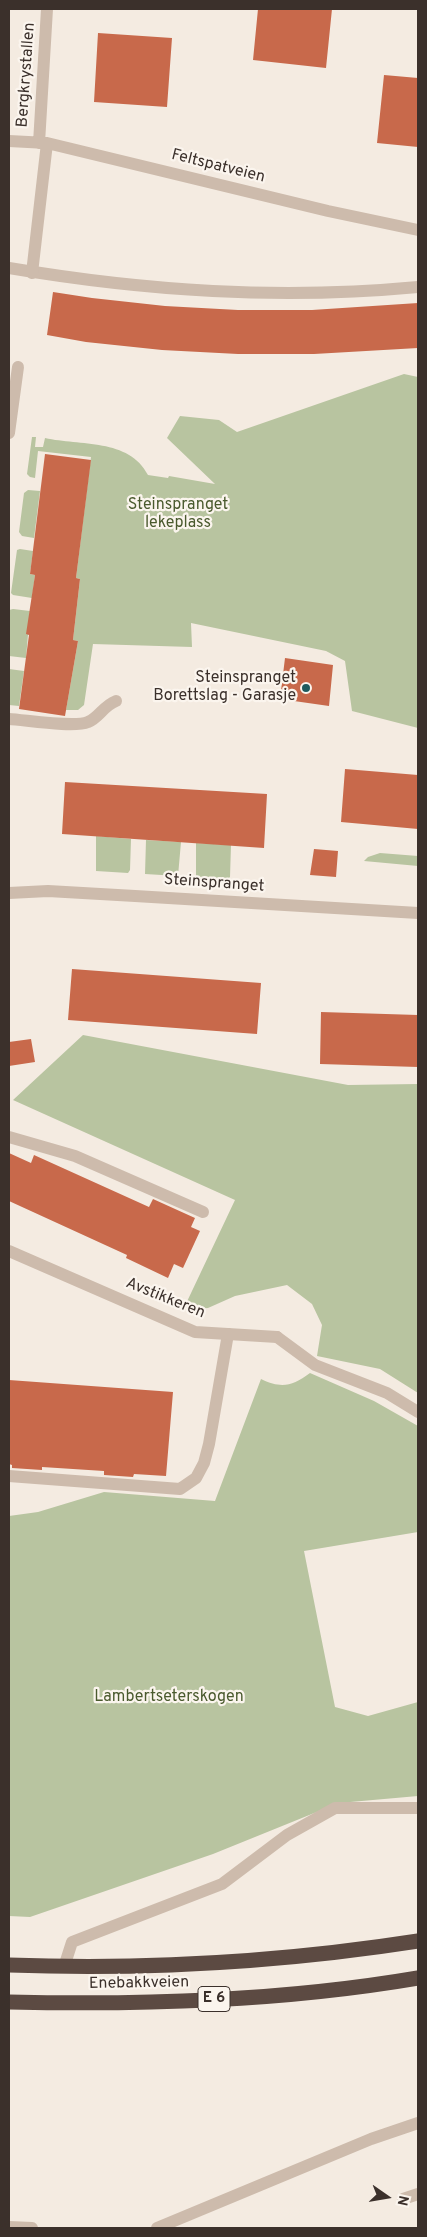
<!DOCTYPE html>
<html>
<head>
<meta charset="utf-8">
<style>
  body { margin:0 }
  #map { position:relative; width:427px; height:2237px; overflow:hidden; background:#f4ebe1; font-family:Overpass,sans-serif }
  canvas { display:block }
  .frame { position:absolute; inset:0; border:10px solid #3b302b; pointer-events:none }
  .north { position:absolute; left:362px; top:2172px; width:50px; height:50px; -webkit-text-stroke:4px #fbf5ee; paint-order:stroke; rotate:103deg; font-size:14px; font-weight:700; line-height:20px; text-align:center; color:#3b302b }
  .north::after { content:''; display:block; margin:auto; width:18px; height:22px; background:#3b302b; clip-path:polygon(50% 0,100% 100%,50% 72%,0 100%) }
</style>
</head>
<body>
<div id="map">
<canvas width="427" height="2237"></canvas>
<div class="frame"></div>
<div class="north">N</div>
</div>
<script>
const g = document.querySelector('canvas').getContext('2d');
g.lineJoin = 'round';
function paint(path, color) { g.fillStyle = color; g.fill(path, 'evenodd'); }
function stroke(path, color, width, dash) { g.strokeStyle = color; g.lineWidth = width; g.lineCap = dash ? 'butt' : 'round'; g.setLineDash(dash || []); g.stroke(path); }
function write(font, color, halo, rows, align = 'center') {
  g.font = font + ' Overpass,sans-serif'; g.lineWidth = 4.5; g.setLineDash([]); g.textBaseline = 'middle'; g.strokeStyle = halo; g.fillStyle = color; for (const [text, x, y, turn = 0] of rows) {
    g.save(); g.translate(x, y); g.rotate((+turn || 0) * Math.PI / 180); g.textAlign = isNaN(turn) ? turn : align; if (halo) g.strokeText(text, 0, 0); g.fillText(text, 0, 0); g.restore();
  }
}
paint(new Path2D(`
  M404,374l14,3v351l-66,-17 -7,-50 -19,-10 -135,-28 1,24 -99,-3 -9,61 -6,5h-12l12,-69 -5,-1 7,-61 -4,-1 15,-121 -53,-6 -3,27 -5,-1 -3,-3 5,-37h4l-1,10h8l2,-9c35,8 84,0 103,37l20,3 1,-2 46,8 -48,-46 13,-22 39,4 18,12z
  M28,490l12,1 -6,47 -12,-2 -3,-4 5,-39z
  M20,549l13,2 -3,23 5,1 -3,23 -19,-3 -2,-2 6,-43z
  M13,609l17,2 -4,47 -17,-2v-46z
  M9,669l15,2 -5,35 -10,-1z
  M96,836l35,3 -1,31 -2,3 -32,-2z
  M146,840l35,2 -3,34 -33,-2z
  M196,843l35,2 -1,32 -3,3 -31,-3z
  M380,853l38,3v10l-54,-5 4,-4z
  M83,1035l265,50 70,-1v309l-38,-24 -63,-13 5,-31 -10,-21 -25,-19 -52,11 -27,12 -25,2 52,-110 -222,-100z
  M310,1373l64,28 44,25v106l-114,19 31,156 33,9 50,-14v94l-79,7 -126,51 -183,63 -21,-1v-400l29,-4 66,-20 111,9 46,-122c21,10 31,7 49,-6z`), '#b8c4a0');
paint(new Path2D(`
  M258,9h74l-6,59 -73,-8z
  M98,33l74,5 -5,69 -73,-5z
  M384,75l34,3v69l-41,-4z
  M53,292l39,6 73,8 73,4h74l106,-7v45l-104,6h-76l-76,-4 -76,-8 -39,-7z
  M45,454l46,6 -15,118 4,1 -7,61 5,1 -13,75 -46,-7 10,-74 -3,-1 9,-59 -5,-1z
  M285,658l48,7 -4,41 -49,-7z
  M345,769l73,6v54l-77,-7z
  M65,782l202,12 -3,54 -202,-14z
  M314,849l24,2 -2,26 -26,-2z
  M72,969l189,14 -4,51 -189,-14z
  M321,1012l97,3v52l-98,-3z
  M31,1039l4,23 -26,4v-24z
  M9,1153l22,10 3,-8 115,52 4,-8 42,19 -4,9 9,4 -17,37 -9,-4 -6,14 -42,-20 1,-3 -118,-54z
  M9,1380l164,12 -7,84 -32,-2 -1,3 -29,-2v-4l-62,-4v3l-30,-2v-3l-3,-1z`), '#c8694b');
stroke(new Path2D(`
  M9,268c137,23 270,32 409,19
  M9,719c17,1 65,9 79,3 11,-4 15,-16 28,-21
  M9,1137l66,19 128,56
  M277,1337l38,28 72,28 31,19
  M9,1476l171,13 16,-11 8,-15 5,-19 19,-110
  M64,1967l8,-25 150,-58 65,-49 48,-27h83
  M403,2199l15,-5`), '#cdbbac', 12);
stroke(new Path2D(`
  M9,141l38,2 281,68 90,19
  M39,143l8,-134
  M32,273l15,-130
  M9,433l9,-66
  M9,893l39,-2 87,5 283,17
  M9,1251l186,81 82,5
  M9,2227l23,1
  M157,2228l214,-89 47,-16`), '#cdbbac', 12);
stroke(new Path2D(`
  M9,1965c137,5 274,-3 409,-24
  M9,2002c136,3 274,-1 409,-24`), '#5c4a42', 15);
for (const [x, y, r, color] of [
  [306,688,5,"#1f5a5e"]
]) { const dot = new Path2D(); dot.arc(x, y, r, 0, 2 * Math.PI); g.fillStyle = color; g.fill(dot); stroke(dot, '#fbf5ee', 2); }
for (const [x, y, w] of [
  [214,1999,32]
]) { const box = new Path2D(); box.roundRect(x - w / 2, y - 12.5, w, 25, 4); g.fillStyle = '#fbf5ee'; g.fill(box); stroke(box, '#3b302b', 1); }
write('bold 15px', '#3b302b', null, [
  ["E 6",214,1999]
]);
write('16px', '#3b302b', '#fbf5ee', [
  ["Bergkrystallen",27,75,-86],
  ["Feltspatveien",218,167,14],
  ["Steinspranget",214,884,4],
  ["Avstikkeren",165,1299,22],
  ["Enebakkveien",139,1984,-1]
]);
write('16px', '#4a5a2e', '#fbf5ee', [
  ["Steinspranget",178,506],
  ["lekeplass",178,524],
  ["Lambertseterskogen",169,1698]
]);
write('16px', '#3b302b', '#fbf5ee', [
  ["Steinspranget",296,679],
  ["Borettslag - Garasje",296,697]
], 'right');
</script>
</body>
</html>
